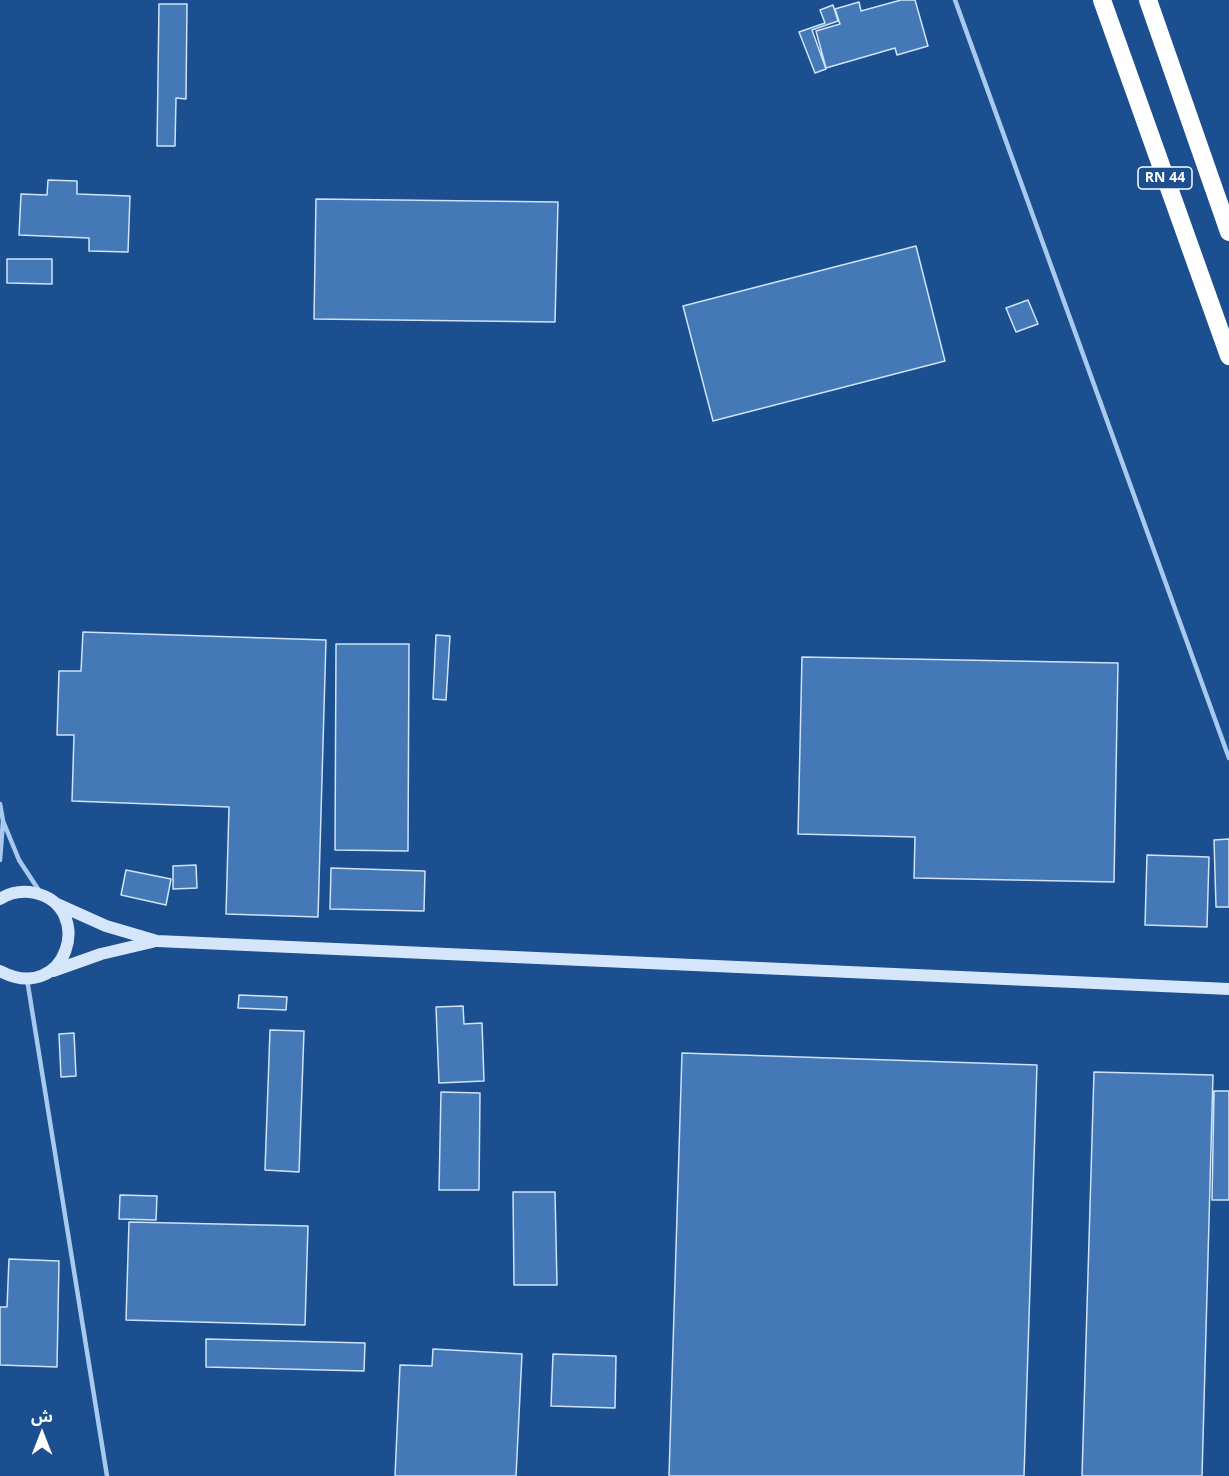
<!DOCTYPE html>
<html>
<head>
<meta charset="utf-8">
<style>
  body { margin:0 }
  #map { position:relative; width:1229px; height:1476px; overflow:hidden; background:#1b4f8f; font-family:"Open Sans","Noto Sans Arabic",sans-serif }
  canvas { display:block }
  .north { position:absolute; left:12px; top:1404px; width:60px; height:60px; -webkit-text-stroke:4px #1b4f8f; paint-order:stroke; rotate:0deg; font-size:16px; font-weight:700; line-height:24px; text-align:center; color:#fff }
  .north::after { content:''; display:block; margin:auto; width:21px; height:27px; background:#fff; clip-path:polygon(50% 0,100% 100%,50% 72%,0 100%) }
</style>
</head>
<body>
<div id="map">
<canvas width="1229" height="1476"></canvas>
<div class="north">ش</div>
</div>
<script>
const g = document.querySelector('canvas').getContext('2d');
g.lineJoin = 'round';
function paint(path, color) { g.fillStyle = color; g.fill(path, 'evenodd'); }
function stroke(path, color, width, dash) { g.strokeStyle = color; g.lineWidth = width; g.lineCap = dash ? 'butt' : 'round'; g.setLineDash(dash || []); g.stroke(path); }
function write(font, color, halo, rows, align = 'center') {
  g.font = font + ' "Open Sans",sans-serif'; g.lineWidth = 5; g.setLineDash([]); g.textBaseline = 'middle'; g.strokeStyle = halo; g.fillStyle = color; for (const [text, x, y, turn = 0] of rows) {
    g.save(); g.translate(x, y); g.rotate((+turn || 0) * Math.PI / 180); g.textAlign = isNaN(turn) ? turn : align; if (halo) g.strokeText(text, 0, 0); g.fillText(text, 0, 0); g.restore();
  }
}
const building = new Path2D(`
  M901,0h14l13,46 -31,9 -2,-7 -69,20 -10,-37 24,-7 -5,-15 24,-7 2,9z
  M159,4h28l-1,95 -10,-1 -1,48h-18z
  M833,5l5,16 -26,9 14,39 -11,4 -16,-41 26,-9 -5,-13z
  M48,180l29,1v13l53,2 -2,56 -39,-1v-13l-70,-3 2,-41 26,1z
  M316,199l242,3 -3,120 -241,-3z
  M916,246l29,115 -232,60 -30,-115z
  M7,259h45v25l-45,-1z
  M1028,300l10,24 -22,8 -10,-24z
  M83,632l243,8 -8,277 -92,-3 3,-107 -157,-6 2,-66h-17l2,-64h22z
  M436,635l14,1 -4,64 -13,-1z
  M336,644h73l-1,207 -73,-1z
  M802,657l316,6 -4,219 -200,-4 1,-41 -117,-3z
  M1229,839v68h-13l-2,-67z
  M1147,855l62,2 -2,70 -62,-2z
  M196,865l1,23 -24,1v-23z
  M331,868l94,3 -1,40 -94,-2z
  M126,870l45,9 -5,26 -45,-10z
  M239,995l48,2 -1,13 -48,-2z
  M463,1006l1,18 18,-1 2,58 -45,2 -3,-76z
  M270,1030l34,1 -5,141 -34,-2z
  M74,1033l2,43 -15,1 -2,-43z
  M682,1053l355,12 -13,411h-355z
  M1094,1072l119,3 -11,401h-120z
  M1214,1091h15v109h-17z
  M441,1092l39,1 -1,97h-40z
  M513,1192h42l2,93h-43z
  M120,1195l37,1 -1,24 -37,-1z
  M129,1222l179,4 -3,99 -179,-5z
  M9,1259l50,2 -2,106 -57,-2v-58h7z
  M206,1339l159,4 -1,28 -158,-4z
  M433,1349l89,5 -6,122h-121l5,-111 32,1z
  M553,1354l63,2 -1,52 -64,-2z`);
paint(building, '#4478b7');
stroke(building, '#cfe3fa', 1.5);
stroke(new Path2D(`
  M955,0l274,758
  M0,804l3,17 -3,39
  M3,821l16,39 21,32
  M27,979l80,497`), '#a9c9ee', 4.5);
stroke(new Path2D(`
  M0,899c11,-7 22,-9 35,-6 61,14 32,113 -35,78
  M57,904l49,22 51,15 1072,48
  M53,971l48,-17 51,-12`), '#d6e6fa', 12);
stroke(new Path2D(`
  M1102,0l127,356
  M1148,0l81,232`), '#fff', 18);
for (const [x, y, w] of [
  [1165,178,54]
]) { const box = new Path2D(); box.roundRect(x - w / 2, y - 11, w, 22, 4.5); g.fillStyle = '#1b4f8f'; g.fill(box); stroke(box, '#fff', 1.5); }
write('bold 14px', '#fff', null, [
  ["RN 44",1165,178]
]);
</script>
</body>
</html>
